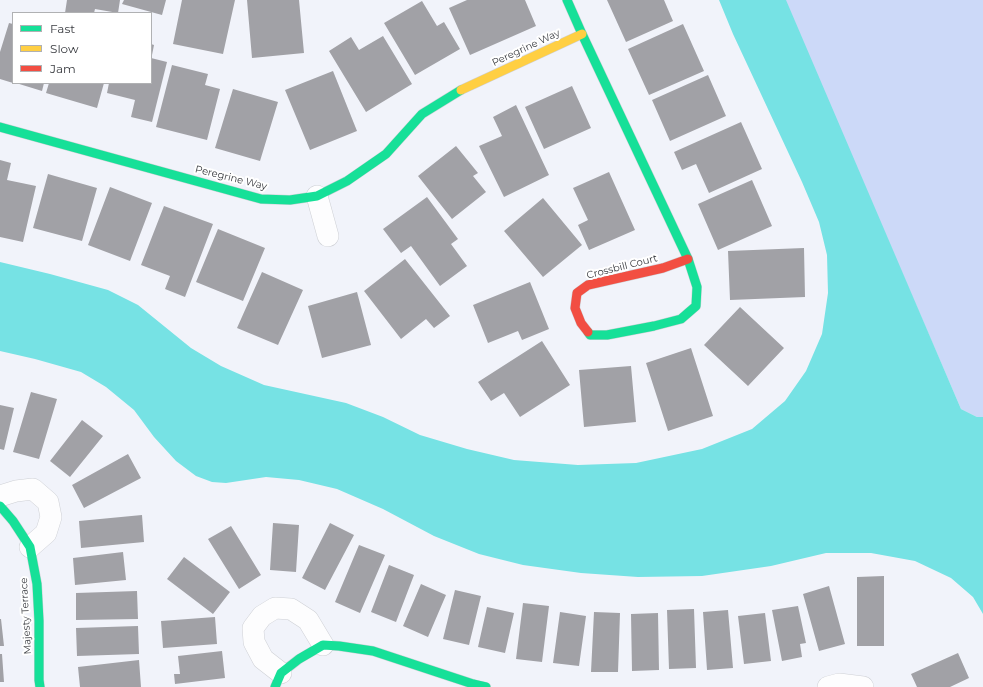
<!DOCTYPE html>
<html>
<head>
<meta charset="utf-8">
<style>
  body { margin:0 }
  #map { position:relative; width:983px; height:687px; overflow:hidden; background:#f1f3fa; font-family:Montserrat,sans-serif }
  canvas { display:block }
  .legend { position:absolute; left:12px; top:12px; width:140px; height:72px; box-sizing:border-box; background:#fff; border:1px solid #b0b1b3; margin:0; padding:5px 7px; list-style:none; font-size:12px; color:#3a3c41 }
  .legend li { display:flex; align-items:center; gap:8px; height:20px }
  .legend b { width:20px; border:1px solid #b0b1b3 }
</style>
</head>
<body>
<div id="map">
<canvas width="983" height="687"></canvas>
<ul class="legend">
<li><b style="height:5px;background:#16e098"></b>Fast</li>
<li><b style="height:5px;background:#ffcf43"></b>Slow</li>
<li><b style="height:5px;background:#f24e42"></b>Jam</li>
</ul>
</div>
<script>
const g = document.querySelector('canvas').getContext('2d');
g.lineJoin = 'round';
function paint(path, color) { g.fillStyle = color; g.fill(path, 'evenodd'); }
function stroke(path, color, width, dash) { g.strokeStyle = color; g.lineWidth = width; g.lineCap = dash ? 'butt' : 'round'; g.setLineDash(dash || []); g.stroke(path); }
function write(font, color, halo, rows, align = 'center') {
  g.font = font + ' Montserrat,sans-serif'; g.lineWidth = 4; g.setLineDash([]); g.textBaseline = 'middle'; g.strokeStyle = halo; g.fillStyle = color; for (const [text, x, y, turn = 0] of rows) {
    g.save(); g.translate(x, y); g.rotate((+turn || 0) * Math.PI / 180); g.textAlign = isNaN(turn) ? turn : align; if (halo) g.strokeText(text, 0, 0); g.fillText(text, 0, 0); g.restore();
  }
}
paint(new Path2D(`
  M784,0h199v417h-6l-16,-8z`), '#ccd9f8');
paint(new Path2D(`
  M719,0h67l175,409 16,8h6v197l-10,-17 -22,-19 -36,-17 -44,-8h-45l-55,13 -69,10 -64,1 -57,-4 -58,-8 -44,-11 -45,-18 -51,-27 -46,-20 -38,-9 -33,-3 -40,6 -14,-1 -16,-6 -20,-15 -22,-24 -20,-27 -28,-23 -25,-15 -46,-13 -35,-8v-89l50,12 58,16 30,15 53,43 30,18 43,19 82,18 37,14 37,18 47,14 47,11 64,5 58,-2 66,-14 50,-20 33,-28 21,-30 16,-37 6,-41 -1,-38 -8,-33 -17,-40 -69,-148z`), '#76e2e4');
paint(new Path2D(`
  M67,0h53l-2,13 -23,-4 -1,4h-29z
  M124,0h42l-4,15 -40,-11z
  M182,0h53l-12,54 -50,-10z
  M247,0h52l5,53 -52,5z
  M467,0h58l11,26 -66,29 -21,-47z
  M607,0h57l9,21 -47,21z
  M422,1l15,25 7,-4 16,27 -45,26 -31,-52z
  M9,23l4,1v59l-13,-4v-27z
  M683,24l21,47 -55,24 -21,-46z
  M383,36l29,48 -46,28 -37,-61 22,-14 8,13z
  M151,44l3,1 -2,10h-1z
  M151,58l16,4 -15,60 -21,-5 4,-17 -28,-7 2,-10h42z
  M172,65l36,9 -3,11 15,4 -13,51 -51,-13z
  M333,71l24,60 -47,19 -25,-60z
  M708,75l18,41 -56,25 -18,-41z
  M16,83h28l-2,8z
  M49,83h55l-7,25 -51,-15z
  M572,86l19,42 -47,21 -19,-42z
  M233,89l45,13 -18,59 -45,-13z
  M516,105l33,70 -45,22 -25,-51 23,-10 -9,-19z
  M741,122l21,47 -53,24 -13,-29 -14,6 -8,-18z
  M456,146l22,27 -5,3 13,16 -34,27 -34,-43z
  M0,160l11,3 -4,17 29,6 -13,56 -23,-5z
  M609,172l26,58 -46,20 -11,-25 10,-5 -15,-32z
  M48,174l49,14 -15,53 -49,-13z
  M752,180l20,46 -54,24 -20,-46z
  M110,187l42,16 -22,58 -42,-16z
  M427,197l31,42 -7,5 16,22 -27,20 -29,-40 -10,7 -18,-24z
  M543,198l39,47 -39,32 -39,-46z
  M164,206l49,18 -28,73 -20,-8 5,-13 -29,-11z
  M218,229l47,19 -22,53 -47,-19z
  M804,248l1,49 -75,3 -2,-49z
  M405,259l45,57 -16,12 -8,-9 -25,20 -37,-48z
  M262,272l41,18 -25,55 -41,-17z
  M530,282l19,47 -27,11 -4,-9 -30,12 -15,-38z
  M357,292l14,53 -49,13 -14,-52z
  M740,307l44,41 -36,38 -44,-41z
  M542,341l28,44 -50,32 -16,-24 -13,8 -13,-19z
  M691,348l22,68 -45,15 -22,-68z
  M631,366l5,56 -52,5 -5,-57z
  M31,392l26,7 -18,60 -26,-7z
  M0,405l14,3 -10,42 -4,-1z
  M82,420l21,16 -33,41 -20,-16z
  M128,454l13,24 -57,30 -12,-23z
  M142,515l2,27 -63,6 -2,-27z
  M273,523l26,2 -3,47 -26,-2z
  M330,523l24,12 -29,55 -23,-12z
  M231,526l30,49 -22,14 -31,-50z
  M359,545l26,10 -25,58 -25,-11z
  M123,552l3,28 -51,5 -2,-27z
  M184,557l46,35 -17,22 -46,-35z
  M389,565l25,10 -18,47 -25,-10z
  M884,576v70h-27v-69z
  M421,584l25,11 -18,42 -25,-11z
  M829,586l16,58 -26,7 -16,-57z
  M455,590l26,6 -12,49 -26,-6z
  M137,591l1,28 -62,1v-27z
  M523,603l26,3 -7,56 -26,-3z
  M798,606l8,37 -6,1 2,13 -20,4 -10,-51z
  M487,607l27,6 -9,40 -27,-6z
  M694,609l2,59 -27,1 -2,-59z
  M728,610l5,58 -26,2 -4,-58z
  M560,612l26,4 -7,50 -26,-3z
  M594,612l26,1 -2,59h-27z
  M658,613l1,57 -27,1 -1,-57z
  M765,613l6,48 -27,3 -6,-48z
  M215,617l2,27 -54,4 -2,-27z
  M0,619h1l3,27h-4z
  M138,626l1,28 -62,2 -1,-28z
  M222,651l3,27 -50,6 -1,-10h6l-2,-18z
  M958,653l11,25 -19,9h-33l-6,-13z
  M0,654h2l2,28h-4z
  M139,660l2,27h-61l-2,-20z`), '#a1a1a6');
const street = new Path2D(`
  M317,196l11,40
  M0,496l16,-5 17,-2 15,13 3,15 -5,16 -16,14
  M281,673l-18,-14 -9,-17 -1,-14 9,-12 13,-8 16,1 17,11 15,25
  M828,687l11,-3 24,3`);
const fast = new Path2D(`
  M567,0l15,34 106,225 9,28 -1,19 -15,13 -27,7 -47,9h-17l-2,-3
  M0,127l261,72 29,1 27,-4 30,-15 39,-27 36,-40 39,-24
  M0,506l13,15 17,26 7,37 2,37v59l1,7
  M275,687l6,-14 18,-14 24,-14 16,1 34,5 100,33 13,3`);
const slow = new Path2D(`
  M461,90l121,-56`);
const jam = new Path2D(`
  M588,332l-7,-9 -6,-15 2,-15 11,-8 75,-17 25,-9`);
stroke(street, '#ced0d5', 22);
stroke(fast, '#ced0d5', 10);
stroke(slow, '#ced0d5', 10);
stroke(jam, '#ced0d5', 10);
stroke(street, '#fdfdfe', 21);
stroke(fast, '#16e098', 9);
stroke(slow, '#ffcf43', 9);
stroke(jam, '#f24e42', 9);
write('10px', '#3a3c41', '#fff', [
  ["Peregrine Way",526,48,-25],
  ["Peregrine Way",231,178,14],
  ["Crossbill Court",622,267,-14],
  ["Majesty Terrace",26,616,-93]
]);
</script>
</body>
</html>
